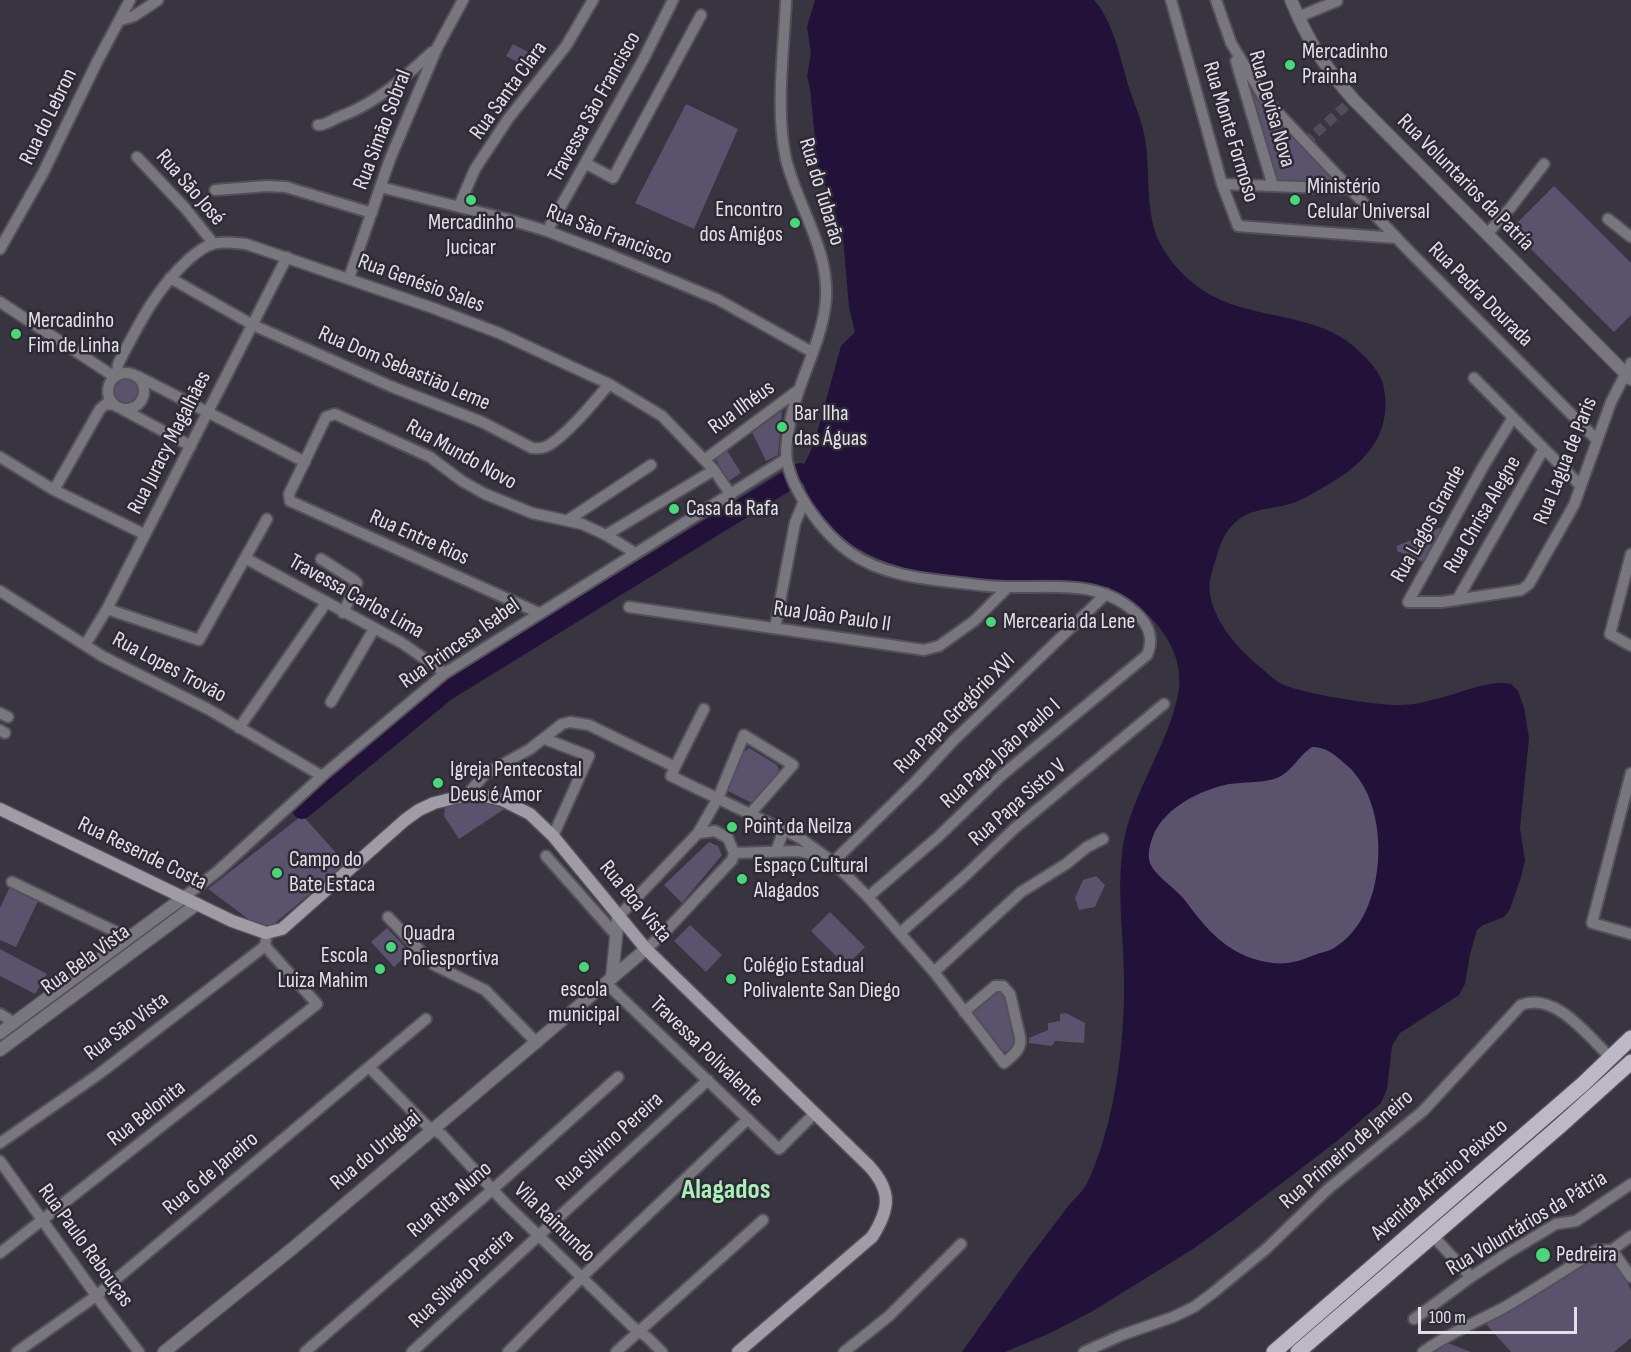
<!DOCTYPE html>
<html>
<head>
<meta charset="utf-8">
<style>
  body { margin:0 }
  #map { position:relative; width:1631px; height:1352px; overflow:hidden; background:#383440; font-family:"Sofia Sans Condensed",sans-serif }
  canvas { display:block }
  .scale { position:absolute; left:1418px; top:1307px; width:159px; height:27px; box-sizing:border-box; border:3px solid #e2e0e7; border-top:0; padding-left:8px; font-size:18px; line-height:21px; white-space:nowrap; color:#e2e0e7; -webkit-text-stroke:4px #2e2a35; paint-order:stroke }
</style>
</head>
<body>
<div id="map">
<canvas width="1631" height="1352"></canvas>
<div class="scale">100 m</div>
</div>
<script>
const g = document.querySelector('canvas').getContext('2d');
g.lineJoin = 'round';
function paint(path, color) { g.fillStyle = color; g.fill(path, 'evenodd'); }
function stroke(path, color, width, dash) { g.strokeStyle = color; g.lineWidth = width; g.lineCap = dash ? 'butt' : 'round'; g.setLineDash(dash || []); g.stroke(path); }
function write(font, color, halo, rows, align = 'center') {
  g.font = font + ' "Sofia Sans Condensed",sans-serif'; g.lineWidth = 5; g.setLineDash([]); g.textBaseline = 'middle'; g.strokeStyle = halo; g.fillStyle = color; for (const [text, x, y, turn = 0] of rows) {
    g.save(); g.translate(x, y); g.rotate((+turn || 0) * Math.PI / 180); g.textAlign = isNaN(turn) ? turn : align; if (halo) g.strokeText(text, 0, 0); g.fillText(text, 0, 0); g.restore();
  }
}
paint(new Path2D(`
  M513,44l15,8 -9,11 -13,-7z
  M1252,84l8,16 80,86 -65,-3 -28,-97z
  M686,104l52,25 -44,100 -59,-26z
  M1554,186l77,77v52l-17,17 -103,-103z
  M114 391a12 12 0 1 1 24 0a12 12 0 1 1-24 0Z
  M782,411l-4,44 -12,6 -14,-29z
  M726,449l15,24 -12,8 -15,-24z
  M1449,524l-23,39 -29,-12v-5z
  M1357,727l44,170 -91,102 -168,-25 -10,-151 30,-67z
  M749,748l28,17 2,4 -2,5 -23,30 -28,-14 17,-37z
  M488,800l18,8 -47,31 -15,-23 1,-11 5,-3z
  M300,817l2,1 2,-1 42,47 -77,64 -2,-2 -8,1 -51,-38z
  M709,842l9,4 4,9 -40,48 -18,-18z
  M1096,876l9,9 -10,22 -16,3 -4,-12 8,-18z
  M12,882l29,13 -25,52 -16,-7v-32z
  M830,912l35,35 -19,19 -35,-35z
  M690,925l32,30 -16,17 -32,-31z
  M387,928l23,24 -16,15 -23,-25z
  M0,949l47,25 -12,20 -35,-18z
  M1001,991l7,8 6,43 -5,9 -9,1 -29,-38 22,-20z
  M1066,1013l19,10 -1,20 -29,-2 -3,5 -23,-3v-5l19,-8v-7l12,-2v-7z
  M1600,1255c11,2 27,25 31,35 0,9 0,37 0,48l-17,14h-103l-26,-29z
  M1448,1343l23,9h-37z`), '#5b526d');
paint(new Path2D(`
  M815,0h279c19,20 27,61 35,88 6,18 15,38 17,57 4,32 -1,71 15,100 13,24 35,44 60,55 48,21 104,14 142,55 8,8 17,18 20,29 12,54 -23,84 -66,107 -7,4 -14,8 -21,11 -19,7 -40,5 -57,17 -14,11 -19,24 -23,40 -4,12 -8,23 -6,35 4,28 29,56 50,73 6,5 12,11 18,15 17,11 101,24 123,23 11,0 24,-3 35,-6 24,-5 51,-20 75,-15l7,7 6,17 5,30 -9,90 5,33 -4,16 -11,32 -6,8 -21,8 -6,5 -7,24 -5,30 -6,11 -59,38 -8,13 -5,43 -6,14 -44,38 -105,80 -39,28 -102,63 -43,22 -43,18h-43c22,-31 44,-63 67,-94 13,-18 27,-35 40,-53 5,-6 11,-11 16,-18 6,-10 10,-23 14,-33 18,-53 26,-119 25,-174 0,-42 -7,-84 -2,-127 5,-51 43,-102 55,-153 8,-30 -4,-60 -26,-82 -45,-42 -91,-35 -148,-35 -18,-1 -36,-4 -54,-6 -66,-10 -129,-33 -149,-104l14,-29 27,-98 14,-14 -6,-25 -6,-69 -13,-42 -12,-26 -8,-82 -3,-12 4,-23 -4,-26zM1312,747c14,0 22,7 32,16 8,6 15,15 20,24 25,45 19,132 -30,161 -5,3 -11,4 -17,6 -14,6 -29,11 -44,9 -41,-5 -63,-29 -86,-60 -9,-13 -32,-27 -37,-40 -3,-8 0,-19 3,-27 11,-28 47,-46 76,-52 15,-2 31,-1 45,-5 17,-5 24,-23 38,-32z`), '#221139');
stroke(new Path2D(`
  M302,809l144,-118 354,-218`), '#221139', 20);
stroke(new Path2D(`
  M1305,143l48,-44`), '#524e59', 10, [10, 5]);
const minor = new Path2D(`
  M786,0c-2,49 -11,111 0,159 11,46 43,90 40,139 -3,45 -30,85 -37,130 -2,10 -4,23 -2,33 6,32 36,72 62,91 32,23 74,27 112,31 15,2 31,4 47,4 47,1 96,-8 132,30 11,12 13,24 7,38l-145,120 -63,61 -71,61
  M1171,0l51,184 16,42 158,12
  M1216,0l15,43 33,55 147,155 186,187
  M1298,17l39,-16
  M121,20l13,-4 24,-16
  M1236,61l37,125
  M318,125c10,0 16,-7 26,-10 35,-14 61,-38 88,-63
  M137,157l48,51 28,35
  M585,163l28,15 88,-163
  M1222,184l127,5
  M380,187l127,32 40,12 66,25 104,43 95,53
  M215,190l52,-4 19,1 86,26
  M459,206l16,-37 33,-50 58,-73 27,-46
  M1608,219l23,18
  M547,231l96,-171 30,-60
  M1487,234l24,-27 33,-43
  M0,249l43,-76 54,-111 33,-62
  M170,278l83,47 137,61 92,36 50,26c5,0 9,1 13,-1 19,-8 51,-47 64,-63
  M349,278l41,-119 47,-111 26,-48
  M0,302l115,75
  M108 391a18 18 0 1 1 36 0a18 18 0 1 1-36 0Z
  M117,375l1,-11c21,-40 37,-74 71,-105 7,-6 15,-13 24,-15 10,-3 22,-1 33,0l187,64 66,25 110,51 53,32 52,54 17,25
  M137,376l168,86
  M1474,378l107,108
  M122,409l69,37
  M1512,419l-28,46 -76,137h34l79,-12 8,-6 45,-79 37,-103 20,-39
  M0,457l54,33 90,44
  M704,460l93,-69
  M54,490l46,-81 6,-5 9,1
  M568,520l83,-55
  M606,535l108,-65
  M1631,554l-21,80 21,12
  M245,558l157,85 43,30
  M321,559l33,21 3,3 -14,30
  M0,591l102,65 106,53 114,67
  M1457,600l86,-150
  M629,607l295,43 15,-4 35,-25 34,-34
  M107,609l92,31 68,-121
  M539,613l-249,-112 -1,-7 37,-77 9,-3 95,43 32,24 23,13 47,19 50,11 24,11 29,18
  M775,628l20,-105 9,-22
  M85,645l22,-36 180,-352
  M331,702l43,-73
  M0,713l8,4
  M239,728l87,-125
  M0,730l5,3
  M545,739l44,17 -36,80
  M675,767l29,-58
  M1631,773l-39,150 39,11
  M467,795l18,-21 45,-25 32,-25 8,-2 19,3 86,42 -4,9 129,62 33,24 35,35 66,75 70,91c9,-8 18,-13 16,-26l-10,-43 -7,-8h-8l-31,26
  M776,851l5,-13 -1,-10
  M734,853l64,-2 25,6
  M546,856l70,79
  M833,862l82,-80 39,-42 152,-146
  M12,882l117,56
  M184,897l34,-26 104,-95 123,-103 341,-214
  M388,917l46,48 51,25 52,53
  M618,917l80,-84 20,-35 26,-63 49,30 -43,49
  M900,933l66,-58 49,-47 149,-124
  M646,949l17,-15 69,-74 2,-7 -6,-15 -13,-7 -17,2
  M934,972l87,-80 45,-28 21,-17 16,-8
  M606,983l173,166 36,-36
  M0,1014l13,8
  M370,1068l56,57 16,10 64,69 126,122 16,12 14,14
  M0,1143l99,-69 166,-128 1,-6
  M0,1161l103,144 36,47
  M1433,1236l38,41
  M1612,1250l19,27
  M0,1253l317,-249 -52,-58
  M1414,1319l57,-42 35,-23 50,-30 20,-3 55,-37
  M17,1352l79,-56 330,-277
  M305,1352l187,-162 126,-113
  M412,1352l296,-272
  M508,1352l74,-75 166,-158
  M616,1352l147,-132
  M844,1352l45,-36 72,-72
  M1084,1352l38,-17 51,-18 21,-10 20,-15 52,-43 62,-60 95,-78 98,-106c34,-14 68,32 90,53
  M1423,1352c26,-19 54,-30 82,-45 31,-18 61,-38 92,-57h15l19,-14`);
const tertiary = new Path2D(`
  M1291,0c17,41 33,66 62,99l278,280
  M612,978l6,-61
  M0,1033l184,-136
  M0,1050l197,-146
  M164,1352l129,-104 353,-299`);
const secondary = new Path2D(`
  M0,809l232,112 34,12 16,-4 123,-109 14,-10 15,-7 33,-8 17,1 18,4 28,14 23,22 93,113 223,217c23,25 21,43 3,71l-134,115`);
const primary = new Path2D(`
  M1274,1352l309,-268 48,-46
  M1298,1352l263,-227 70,-63`);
stroke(minor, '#53505b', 14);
stroke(tertiary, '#53505b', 15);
stroke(secondary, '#53505b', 15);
stroke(primary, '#53505b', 18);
stroke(minor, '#79777e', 10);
stroke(tertiary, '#79777e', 12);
stroke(secondary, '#9f9ca6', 12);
stroke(primary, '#bcb8c5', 15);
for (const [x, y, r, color] of [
  [1290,65,6,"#4ad777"],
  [471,200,6,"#4ad777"],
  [1295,200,6,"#4ad777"],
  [795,223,6,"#4ad777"],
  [16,334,6,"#4ad777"],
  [782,427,6,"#4ad777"],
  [674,509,6,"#4ad777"],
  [991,622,6,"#4ad777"],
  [438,783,6,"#4ad777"],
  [732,827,6,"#4ad777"],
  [277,873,6,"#4ad777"],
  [742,879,6,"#4ad777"],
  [391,947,6,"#4ad777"],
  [584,967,6,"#4ad777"],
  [380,969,6,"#4ad777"],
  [731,979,6,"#4ad777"],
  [1543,1255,8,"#4ad777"]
]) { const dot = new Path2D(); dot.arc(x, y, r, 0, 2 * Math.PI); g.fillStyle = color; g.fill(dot); stroke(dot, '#2e2a35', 2); }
write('22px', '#e2e0e7', '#2e2a35', [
  ["Mercadinho",1302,52],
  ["Prainha",1302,77],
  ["Ministério",1307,187],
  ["Celular Universal",1307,212],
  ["Encontro",783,210,"right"],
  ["dos Amigos",783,235,"right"],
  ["Mercadinho",471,223,"center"],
  ["Jucicar",471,248,"center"],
  ["Mercadinho",28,321],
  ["Fim de Linha",28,346],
  ["Bar Ilha",794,414],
  ["das Águas",794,439],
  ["Casa da Rafa",686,509],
  ["Mercearia da Lene",1003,622],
  ["Igreja Pentecostal",450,770],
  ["Deus é Amor",450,795],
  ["Point da Neilza",744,827],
  ["Campo do",289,860],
  ["Bate Estaca",289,885],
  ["Espaço Cultural",754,866],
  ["Alagados",754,891],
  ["Quadra",403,934],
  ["Poliesportiva",403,959],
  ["Escola",368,956,"right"],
  ["Luiza Mahim",368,981,"right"],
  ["Colégio Estadual",743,966],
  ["Polivalente San Diego",743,991],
  ["escola",584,990,"center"],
  ["municipal",584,1015,"center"],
  ["Pedreira",1556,1255]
], 'left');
write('22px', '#e2e0e7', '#2e2a35', [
  ["Rua Santa Clara",509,91,-54],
  ["Travessa Sāo Francisco",595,107,-61],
  ["Rua Devisa Nova",1271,109,74],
  ["Rua do Lebron",49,117,-64],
  ["Rua Simão Sobral",383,130,-69],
  ["Rua Monte Formoso",1230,132,73],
  ["Rua Voluntarios da Patría",1465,183,45],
  ["Rua São José",190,188,49],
  ["Rua do Tubarão",821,192,73],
  ["Rua São Francisco",609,235,21],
  ["Rua Genésio Sales",421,284,20],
  ["Rua Pedra Dourada",1480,295,45],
  ["Rua Dom Sebastião Leme",404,369,23],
  ["Rua Ilhéus",742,408,-36],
  ["Rua Juracy Magalhães",170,443,-63],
  ["Rua Mundo Novo",461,455,29],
  ["Rua Lagua de Paris",1566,461,-68],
  ["Rua Chrisa Alegne",1483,515,-60],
  ["Rua Lagos Grande",1429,524,-61],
  ["Rua Entre Rios",419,538,24],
  ["Travessa Carlos Lima",356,597,29],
  ["Rua João Paulo II",832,617,8],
  ["Rua Princesa Isabel",460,644,-35],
  ["Rua Lopes Trovão",169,668,28],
  ["Rua Papa Gregório XVI",955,714,-45],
  ["Rua Papa João Paulo I",1001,754,-42],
  ["Rua Papa Sisto V",1018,803,-41],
  ["Rua Resende Costa",142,854,26],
  ["Rua Boa Vista",635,902,50],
  ["Rua Bela Vista",86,960,-36],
  ["Rua São Vista",127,1027,-37],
  ["Travessa Polivalente",706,1052,44],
  ["Rua Belonita",147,1114,-38],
  ["Rua Silvino Pereira",610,1142,-42],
  ["Rua Primeiro de Janeiro",1347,1150,-41],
  ["Rua do Uruguai",376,1151,-40],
  ["Rua 6 de Janeiro",211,1174,-40],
  ["Avenida Afrânio Peixoto",1440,1180,-41],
  ["Rua Rita Nuno",450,1200,-41],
  ["Vila Raimundo",554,1223,44],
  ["Rua Voluntários da Pátria",1527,1224,-31],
  ["Rua Paulo Rebouças",85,1246,54],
  ["Rua Silvaio Pereira",462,1279,-43]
]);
write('bold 28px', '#abefb9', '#2e2a35', [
  ["Alagados",726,1191]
]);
</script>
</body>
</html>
